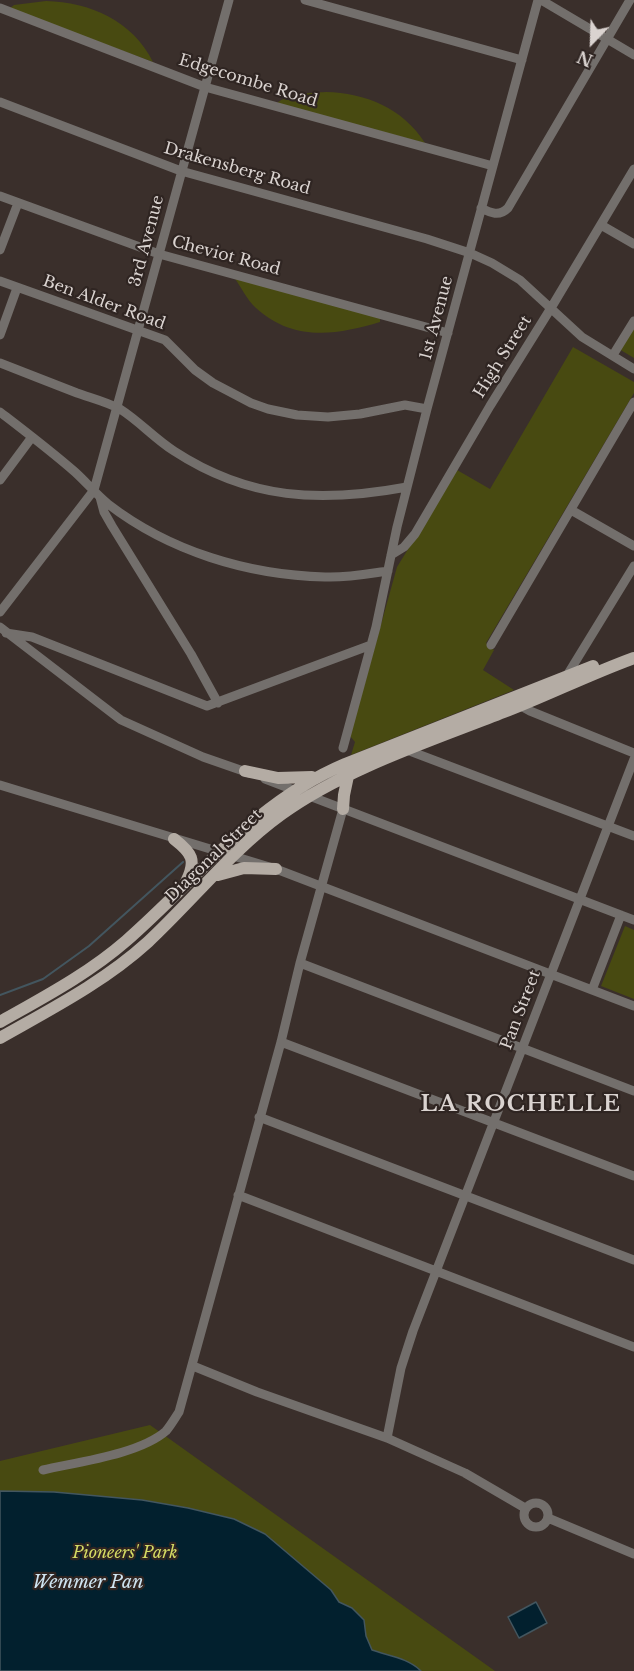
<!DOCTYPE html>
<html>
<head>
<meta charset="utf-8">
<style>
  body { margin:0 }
  #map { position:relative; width:634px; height:1671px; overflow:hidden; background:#3a2f2b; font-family:"Libre Baskerville",serif }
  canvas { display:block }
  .north { position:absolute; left:562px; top:12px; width:60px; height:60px; -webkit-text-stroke:4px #2f2522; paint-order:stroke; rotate:203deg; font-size:16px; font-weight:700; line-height:24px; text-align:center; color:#dad3d0 }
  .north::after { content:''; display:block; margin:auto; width:21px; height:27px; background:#dad3d0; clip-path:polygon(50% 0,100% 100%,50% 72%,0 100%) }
</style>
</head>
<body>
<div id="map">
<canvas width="634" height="1671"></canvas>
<div class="north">N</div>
</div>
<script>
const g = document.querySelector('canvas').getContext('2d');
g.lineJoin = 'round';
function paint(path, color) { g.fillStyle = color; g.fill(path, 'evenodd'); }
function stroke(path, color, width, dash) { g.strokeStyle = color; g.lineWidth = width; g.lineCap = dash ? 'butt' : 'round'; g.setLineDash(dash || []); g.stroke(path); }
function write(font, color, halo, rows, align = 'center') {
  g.font = font + ' "Libre Baskerville",serif'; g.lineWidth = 4.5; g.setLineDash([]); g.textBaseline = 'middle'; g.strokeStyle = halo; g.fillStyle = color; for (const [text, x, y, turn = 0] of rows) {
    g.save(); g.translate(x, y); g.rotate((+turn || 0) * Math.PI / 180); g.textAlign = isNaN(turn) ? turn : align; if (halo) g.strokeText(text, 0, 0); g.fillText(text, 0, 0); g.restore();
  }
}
paint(new Path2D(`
  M46,1c44,1 87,20 107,61l-144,-53 5,-4z
  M326,92c39,1 77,16 99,51l-149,-39c12,-11 34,-11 50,-12z
  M234,277l146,41v4c-43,13 -87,20 -124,-14 -9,-8 -15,-21 -22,-31z
  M634,325v33l-15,-9z
  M573,347l61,35v11l-148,250 8,7 -11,20 31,20 -163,65 4,-13 -5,-6 47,-169 60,-97 33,19z
  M625,926l9,4v69l-33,-13z
  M150,1425l345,246h-495v-210z`), '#484a11');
const water = new Path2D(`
  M0,1491l54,1 88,8 46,8 46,11 31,15 66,56 8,12 13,6 12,12 2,16 6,14c17,6 36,8 49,21h-421z
  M536,1602l11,21 -28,15 -11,-21z`);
paint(water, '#02202e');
stroke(water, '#43565f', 1.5);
stroke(new Path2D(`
  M0,995l43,-16 46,-33 94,-84`), '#43565f', 2);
stroke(new Path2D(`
  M305,0l217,60
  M541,0l93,55
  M0,8l205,79 288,79
  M0,102l181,69 246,68 43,14 22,10 28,17 62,57 52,32
  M0,196l159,58 289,79
  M481,208c10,5 18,9 27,0l122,-208
  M601,225l33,19
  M0,250l18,-47
  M0,281l165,59 30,30 18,13 38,20 17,6 29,6 31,2 32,-3 45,-9 22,4
  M0,335l17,-47
  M613,355l21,-34
  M0,363c26,10 51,20 77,30 14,5 30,9 43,16 19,12 35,30 54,42 75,49 147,52 233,36
  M0,412c26,20 51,39 75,60 11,10 21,22 33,32 61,47 139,71 217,73 21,1 42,-3 63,-6
  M0,480l32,-43
  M100,497l4,15 8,14 79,128 27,49
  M571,510l63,36
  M391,555l13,-8 11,-13 75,-128 61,-98 83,-139
  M0,612l94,-122 135,-490
  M0,627l121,93 82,37 46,16
  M6,633l26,4 175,69 164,-61
  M491,645l143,-243
  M566,677l68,-111
  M518,701l3,5 9,5 104,42
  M343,748l33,-121 21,-100 30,-118 111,-409
  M407,750l227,86
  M265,779l369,141
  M0,785l276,84 358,137
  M300,963l334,128
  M592,990l29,-75
  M281,1042l353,134
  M259,1117l375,143
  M238,1195l396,152
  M193,1366l64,26 130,46 78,35 60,35
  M387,1438l14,-70 12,-37 221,-572
  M43,1470c35,-8 97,-16 123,-39 5,-6 9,-13 13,-19l102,-370 19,-79 43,-154
  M524 1515a12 12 0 1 1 24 0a12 12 0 1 1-24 0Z
  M548,1518l86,36`), '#736f6c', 9);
stroke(new Path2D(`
  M245,771l33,7 34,-1
  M343,809l1,-14 4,-19
  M174,839c18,14 23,21 12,43
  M218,875l26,-7 32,1
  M0,1022c44,-25 88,-48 126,-81 72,-63 129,-139 219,-177l248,-98
  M0,1038c51,-29 104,-56 148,-96 45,-42 84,-92 134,-128 62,-45 151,-74 222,-102 44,-17 86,-38 130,-54`), '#b4aca4', 12);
write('16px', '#dad3d0', '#2f2522', [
  ["Edgecombe Road",248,81,17],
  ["Drakensberg Road",237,169,16],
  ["3rd Avenue",147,241,-75],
  ["Cheviot Road",226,256,15],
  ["Ben Alder Road",104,303,20],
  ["1st Avenue",437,318,-75],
  ["High Street",503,357,-58],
  ["Diagonal Street",214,856,-44],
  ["Pan Street",521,1010,-69]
]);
write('italic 16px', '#d5db64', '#2f2522', [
  ["Pioneers' Park",125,1553]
]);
write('italic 18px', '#cfe4f1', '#2f2522', [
  ["Wemmer Pan",88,1583]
]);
g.letterSpacing = '1.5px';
write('bold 22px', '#dad3d0', '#2f2522', [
  ["LA ROCHELLE",521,1105]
]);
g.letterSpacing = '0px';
</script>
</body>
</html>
